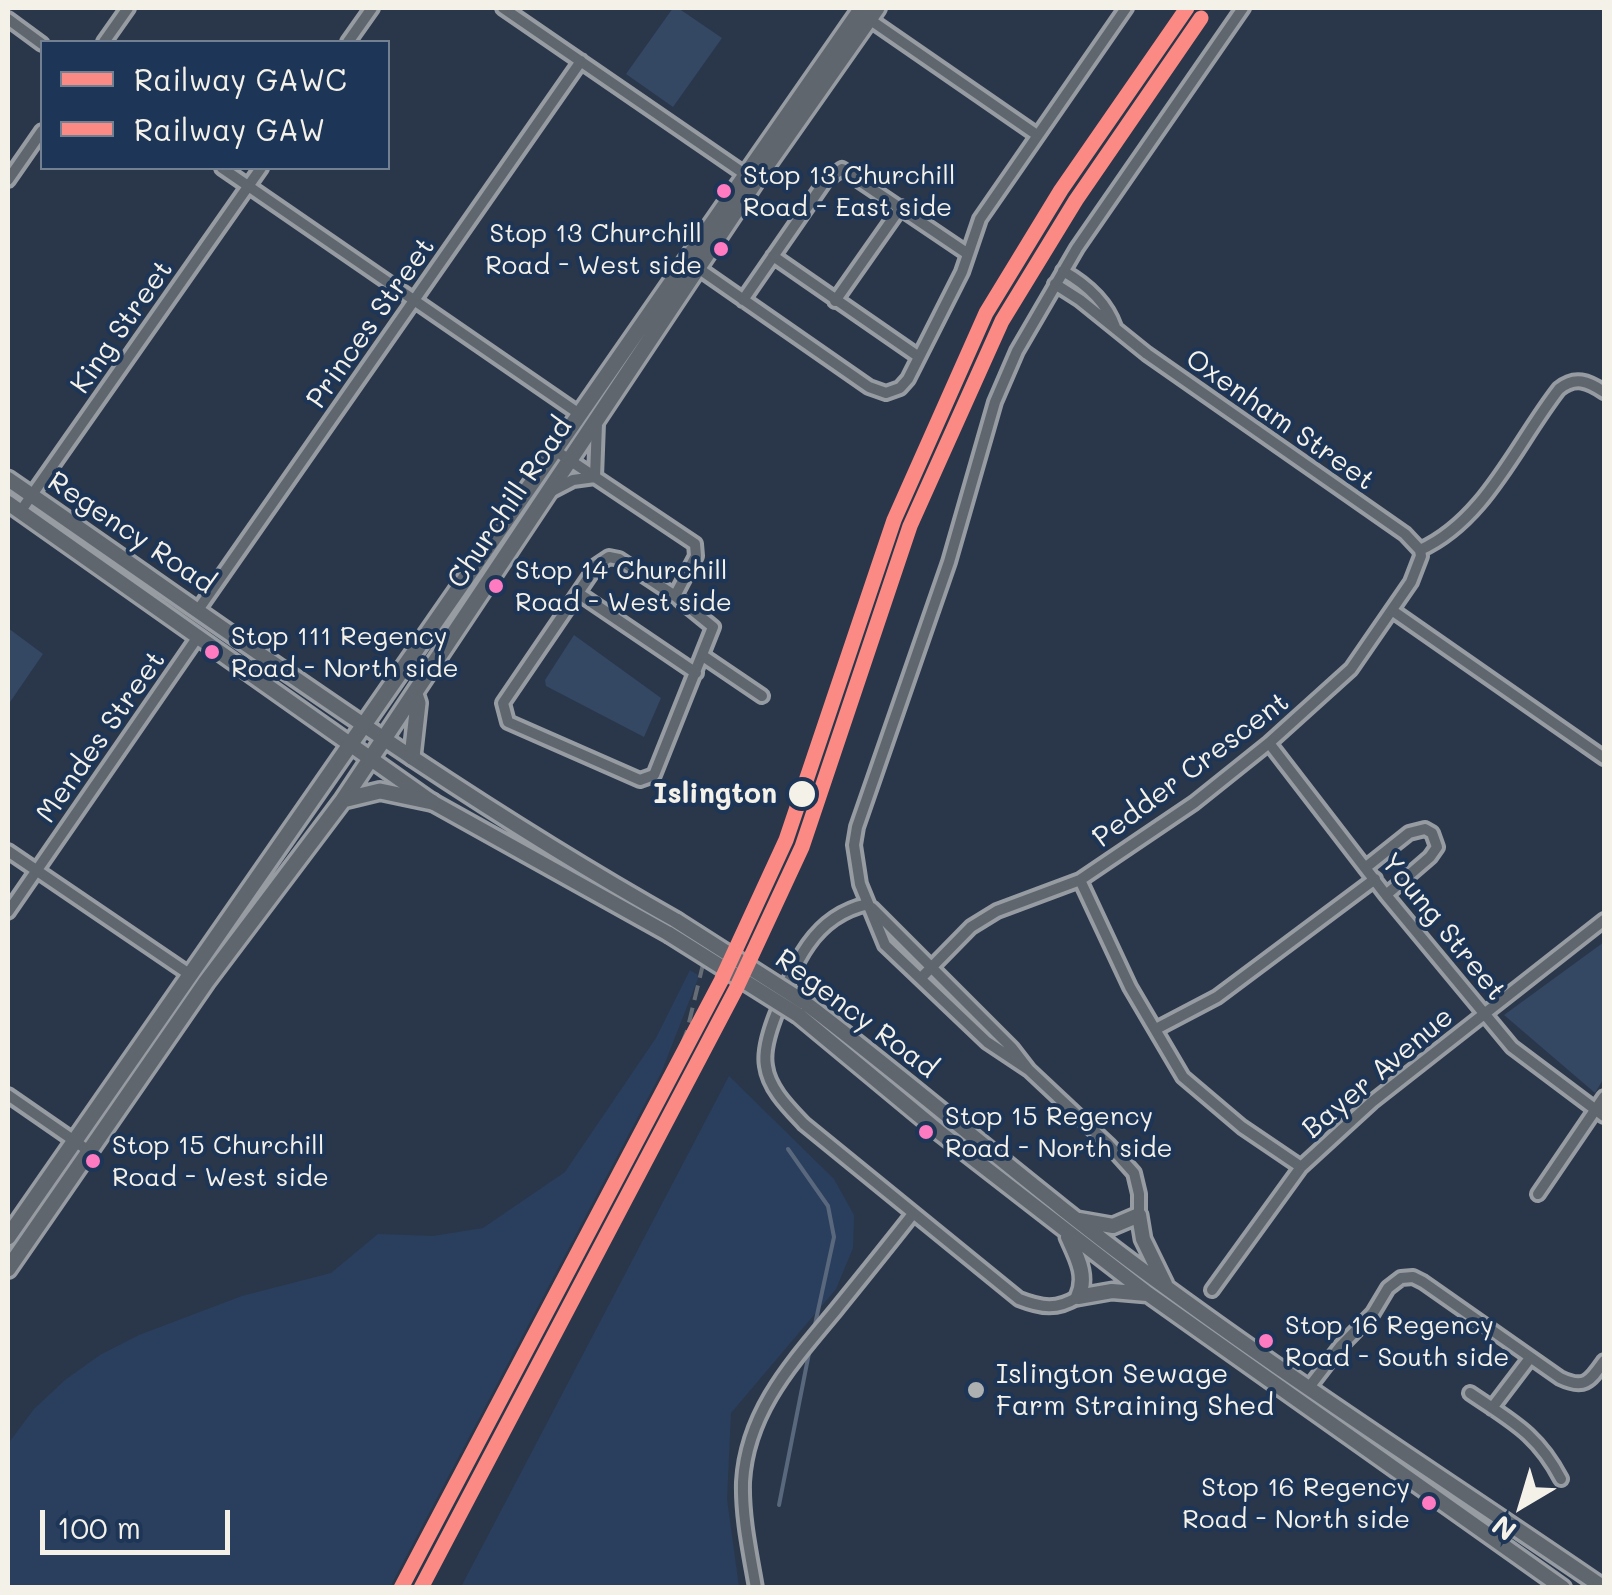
<!DOCTYPE html>
<html>
<head>
<meta charset="utf-8">
<style>
  body { margin:0 }
  #map { position:relative; width:1612px; height:1595px; overflow:hidden; background:#2a374a; font-family:Mali,sans-serif }
  canvas { display:block }
  .frame { position:absolute; inset:0; border:10px solid #f4f1e8; pointer-events:none }
  .legend { position:absolute; left:40px; top:40px; width:350px; height:130px; box-sizing:border-box; background:#1d3557; border:2px solid #738091; margin:0; padding:12px 18px; list-style:none; font-size:30px; color:#f4f1e8 }
  .legend li { display:flex; align-items:center; gap:20px; height:50px }
  .legend b { width:50px; border:2px solid #738091 }
  .north { position:absolute; left:1472px; top:1455px; width:100px; height:100px; -webkit-text-stroke:8px #1d3557; paint-order:stroke; rotate:218deg; font-size:28px; font-weight:700; line-height:40px; text-align:center; color:#f4f1e8 }
  .north::after { content:''; display:block; margin:auto; width:35px; height:45px; background:#f4f1e8; clip-path:polygon(50% 0,100% 100%,50% 72%,0 100%) }
  .scale { position:absolute; left:40px; top:1510px; width:190px; height:45px; box-sizing:border-box; border:5px solid #f4f1e8; border-top:0; padding-left:12px; font-size:30px; line-height:35px; white-space:nowrap; color:#f4f1e8; -webkit-text-stroke:8px #1d3557; paint-order:stroke }
</style>
</head>
<body>
<div id="map">
<canvas width="1612" height="1595"></canvas>
<div class="frame"></div>
<ul class="legend">
<li><b style="height:12px;background:#fb8a84"></b>Railway GAWC</li>
<li><b style="height:12px;background:#fb8a84"></b>Railway GAW</li>
</ul>
<div class="north">N</div>
<div class="scale">100 m</div>
</div>
<script>
const g = document.querySelector('canvas').getContext('2d');
g.lineJoin = 'round';
function paint(path, color) { g.fillStyle = color; g.fill(path, 'evenodd'); }
function stroke(path, color, width, dash) { g.strokeStyle = color; g.lineWidth = width; g.lineCap = dash ? 'butt' : 'round'; g.setLineDash(dash || []); g.stroke(path); }
function write(font, color, halo, rows, align = 'center') {
  g.font = font + ' Mali,sans-serif'; g.lineWidth = 8; g.setLineDash([]); g.textBaseline = 'middle'; g.strokeStyle = halo; g.fillStyle = color; for (const [text, x, y, turn = 0] of rows) {
    g.save(); g.translate(x, y); g.rotate((+turn || 0) * Math.PI / 180); g.textAlign = isNaN(turn) ? turn : align; if (halo) g.strokeText(text, 0, 0); g.fillText(text, 0, 0); g.restore();
  }
}
paint(new Path2D(`
  M690,970l9,6 -38,97 -271,514h-382v-143l26,-35 31,-29 35,-25 39,-20 103,-39 89,-23 47,-39 55,2 50,-8 82,-56 91,-134z
  M729,1076l105,103 20,36 -1,33 -17,41 -105,124 -4,86 12,88h-278z`), '#2a3f5d');
paint(new Path2D(`
  M673,8h5l44,30 -49,69 -47,-33z
  M8,628l35,26 -35,51z
  M574,635l87,63 -17,39 -98,-51 -1,-6z
  M1604,942v136l-9,15 -91,-78z`), '#344763');
stroke(new Path2D(`
  M788,1149l40,57 6,31 -20,92
  M779,1505l31,-157`), '#59687d', 4);
const minor = new Path2D(`
  M503,8l246,169
  M8,19l34,25
  M869,19l168,116
  M104,42l24,-34
  M348,42l24,-34
  M222,168l356,245
  M8,180l34,-49
  M773,256l146,101
  M695,266l174,121 17,6 14,-5 8,-9 54,-107 18,-53 146,-211
  M1063,271c23,13 43,30 52,56
  M1055,284l25,16 67,54 258,180 15,16
  M743,300l83,-120 16,-11 126,85
  M835,301l66,-94
  M553,449l142,95 1,12 -21,40 38,31 -59,148 -14,5 -132,-58 -5,-19 94,-138 12,-8 10,2 56,37
  M550,492l23,-12 22,-3 2,-54
  M20,512l241,-344
  M1420,550c66,-30 96,-106 139,-161 16,-13 29,-8 45,3
  M578,593l118,80
  M198,610l383,-549
  M1393,611l211,147
  M703,656l59,40
  M1269,743l117,152 126,152 92,69
  M8,851l181,123
  M1365,868l44,-35 16,-4 7,4 5,14 -7,10 -44,38
  M1080,880l50,107 53,90 59,50 59,40
  M868,904c-55,12 -74,60 -91,108 -6,15 -14,38 -11,54 3,23 23,42 38,58l215,175c23,9 38,11 59,-2
  M872,908l140,140 17,22 80,75 25,28 5,21v21
  M8,912l189,-274
  M921,978l50,-51 26,-16 83,-31 114,-77 75,-60 82,-74 60,-87 10,-26 -1,-6
  M1156,1029l61,-32 158,-118
  M1029,1070l-42,-28 -102,-97 -25,-61 -6,-39 3,-18 92,-265 46,-160 22,-51 60,-103 166,-240
  M8,1095l81,56
  M1538,1194l66,-97
  M1212,1290l89,-123 71,-65 232,-182
  M1310,1386l30,-39 33,-34 15,-25 13,-10 12,-1 10,5 137,96c25,12 30,3 44,-17
  M1470,1393c41,28 67,40 91,86
  M1492,1408l38,-50
  M756,1588c-6,-35 -14,-71 -13,-106 4,-71 50,-120 93,-172 25,-31 51,-63 76,-95`);
const secondary = new Path2D(`
  M8,479c220,151 436,311 669,442
  M8,503l424,299 237,132
  M804,1002c123,93 238,196 363,286 142,104 291,200 437,300
  M798,1015l141,117 209,162 415,294
  M1079,1220l34,6 26,-11 4,24 22,45
  M1068,1237c9,20 20,39 10,60l34,-6 35,3`);
const primary = new Path2D(`
  M412,757l6,-54 -3,-9
  M343,800l37,-9 52,11
  M8,1237l854,-1229
  M8,1269l198,-287 137,-182 412,-618 122,-174`);
stroke(minor, '#979ca3', 18);
stroke(secondary, '#979ca3', 21);
stroke(primary, '#979ca3', 22);
stroke(minor, '#60666e', 10);
stroke(secondary, '#60666e', 14);
stroke(primary, '#60666e', 15);
stroke(new Path2D(`
  M665,1087l22,-56 18,-75`), '#666d76', 4, [15, 8]);
const secondaryBridge = new Path2D(`
  M677,921l127,81
  M669,934l129,81`);
stroke(secondaryBridge, '#979ca3', 21, []);
stroke(secondaryBridge, '#60666e', 14);
stroke(new Path2D(`
  M401,1588l320,-607 65,-141 108,-320 92,-207 75,-123 126,-182`), '#fb8a84', 15);
stroke(new Path2D(`
  M421,1588l315,-599 66,-142 108,-321 92,-205 74,-121 125,-182`), '#fb8a84', 15);
for (const [x, y, r, color] of [
  [724,191,9,"#fe7ac1"],
  [721,249,9,"#fe7ac1"],
  [496,586,9,"#fe7ac1"],
  [212,652,9,"#fe7ac1"],
  [802,794,15,"#f4f1e8"],
  [926,1132,9,"#fe7ac1"],
  [93,1161,9,"#fe7ac1"],
  [1266,1341,9,"#fe7ac1"],
  [976,1390,10,"#adb0b1"],
  [1429,1503,9,"#fe7ac1"]
]) { const dot = new Path2D(); dot.arc(x, y, r, 0, 2 * Math.PI); g.fillStyle = color; g.fill(dot); stroke(dot, '#1d3557', 4); }
write('26px', '#f4f1e8', '#1d3557', [
  ["Stop 13 Churchill",743,176],
  ["Road - East side",743,208],
  ["Stop 13 Churchill",702,234,"right"],
  ["Road - West side",702,266,"right"],
  ["Stop 14 Churchill",515,571],
  ["Road - West side",515,603],
  ["Stop 111 Regency",231,637],
  ["Road - North side",231,669],
  ["Stop 15 Regency",945,1117],
  ["Road - North side",945,1149],
  ["Stop 15 Churchill",112,1146],
  ["Road - West side",112,1178],
  ["Stop 16 Regency",1285,1326],
  ["Road - South side",1285,1358],
  ["Stop 16 Regency",1410,1488,"right"],
  ["Road - North side",1410,1520,"right"]
], 'left');
write('28px', '#f4f1e8', '#1d3557', [
  ["Princes Street",371,323,-55],
  ["King Street",122,327,-55],
  ["Oxenham Street",1280,420,35],
  ["Churchill Road",510,503,-56],
  ["Regency Road",131,533,34],
  ["Mendes Street",101,737,-55],
  ["Pedder Crescent",1191,770,-37],
  ["Young Street",1443,927,51],
  ["Regency Road",856,1014,37],
  ["Bayer Avenue",1378,1073,-40]
]);
write('bold 28px', '#f4f1e8', '#1d3557', [
  ["Islington",777,794]
], 'right');
write('28px', '#f4f1e8', '#1d3557', [
  ["Islington Sewage",996,1374],
  ["Farm Straining Shed",996,1406]
], 'left');
</script>
</body>
</html>
